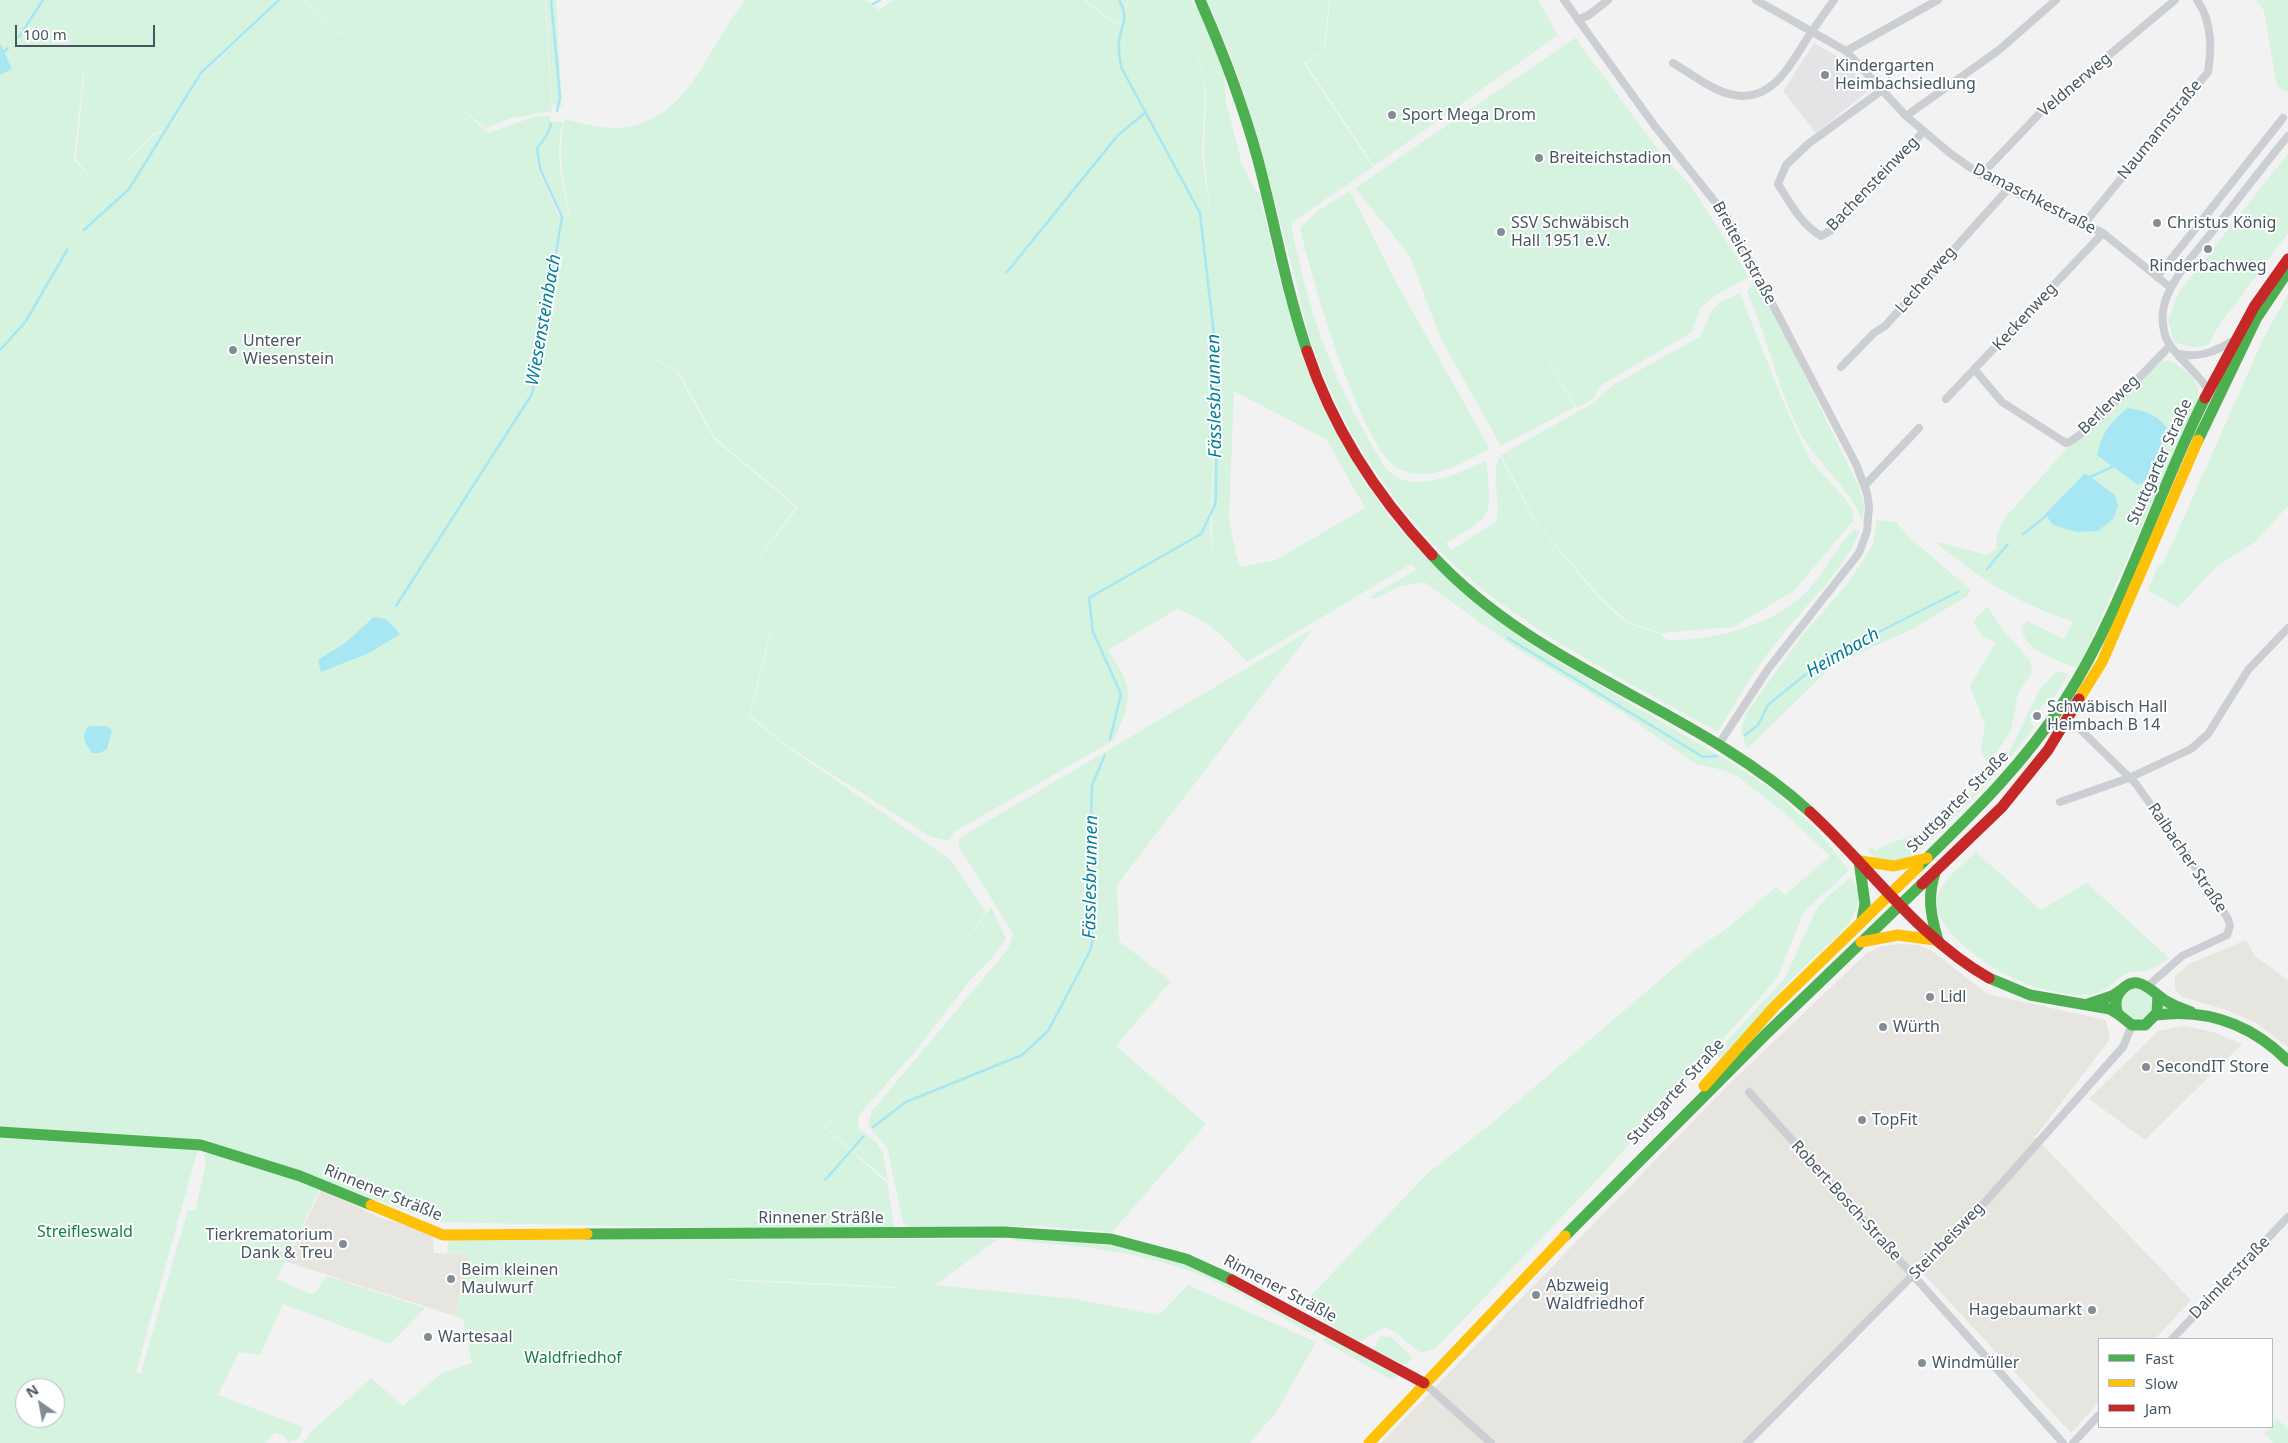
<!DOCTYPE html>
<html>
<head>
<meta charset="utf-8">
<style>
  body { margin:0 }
  #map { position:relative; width:2288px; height:1443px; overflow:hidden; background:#f3f2f2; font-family:"Noto Sans",sans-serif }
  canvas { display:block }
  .legend { position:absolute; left:2098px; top:1338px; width:175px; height:90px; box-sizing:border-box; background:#fff; border:1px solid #b5bbc0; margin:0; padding:6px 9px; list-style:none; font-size:15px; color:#475661 }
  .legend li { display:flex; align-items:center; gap:10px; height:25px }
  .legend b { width:25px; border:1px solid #b5bbc0 }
  .north { position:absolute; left:15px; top:1378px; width:50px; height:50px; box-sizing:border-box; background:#fff; border:1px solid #b5bbc0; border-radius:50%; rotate:327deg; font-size:14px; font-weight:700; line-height:20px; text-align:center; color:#475661 }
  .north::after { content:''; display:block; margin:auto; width:18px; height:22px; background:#838d94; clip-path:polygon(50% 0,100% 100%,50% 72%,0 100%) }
  .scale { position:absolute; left:15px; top:25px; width:140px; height:22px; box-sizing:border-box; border:2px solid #475661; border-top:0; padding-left:6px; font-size:15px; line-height:18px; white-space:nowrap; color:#475661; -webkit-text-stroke:4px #fff; paint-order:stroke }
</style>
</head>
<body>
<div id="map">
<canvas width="2288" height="1443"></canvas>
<ul class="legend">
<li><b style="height:6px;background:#4caf50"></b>Fast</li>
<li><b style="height:6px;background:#ffc107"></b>Slow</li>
<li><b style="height:6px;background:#c62828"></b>Jam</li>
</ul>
<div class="north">N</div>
<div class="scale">100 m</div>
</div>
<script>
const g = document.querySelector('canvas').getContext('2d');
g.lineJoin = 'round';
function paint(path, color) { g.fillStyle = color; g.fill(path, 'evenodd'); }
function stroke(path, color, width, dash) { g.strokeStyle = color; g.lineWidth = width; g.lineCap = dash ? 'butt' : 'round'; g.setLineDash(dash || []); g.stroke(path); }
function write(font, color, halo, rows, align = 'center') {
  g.font = font + ' "Noto Sans",sans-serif'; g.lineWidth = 4; g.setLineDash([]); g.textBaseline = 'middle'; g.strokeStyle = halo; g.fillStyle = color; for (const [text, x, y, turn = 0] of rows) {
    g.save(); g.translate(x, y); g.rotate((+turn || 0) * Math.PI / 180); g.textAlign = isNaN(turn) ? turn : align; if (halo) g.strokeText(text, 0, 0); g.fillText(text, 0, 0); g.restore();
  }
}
paint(new Path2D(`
  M2246,940l9,16 33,24v67l-31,-24 -33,-14 -42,-12 -7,-8v-13l14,-12z
  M1902,944l16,1 13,5 56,44 119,26 4,19 -75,98 156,163 -36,39h-56v63l-28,31 -153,-165 -167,175h-370l348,-359 138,-131 15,-7z
  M2184,1026l29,6 29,12 -97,96 -56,-41 69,-68z
  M321,1189l57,28 54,16 2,20 35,1 -14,62 -168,-54z`), '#e7e5e0');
paint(new Path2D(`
  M1814,43l31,18 24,29 -53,43 -33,-42z`), '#e4e3e5');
paint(new Path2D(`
  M0,0h280l-78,73 -33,55 -17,6 -46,50 46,-48 17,-7 33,-54 79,-75h23l34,32 33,19 -33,-20 -33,-31h240l7,111 -40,7 -27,10 -30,-25 33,30 45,-16 18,-1 -1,6h13c-9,31 0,62 6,92l-8,3 -22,-48 -4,-20 3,21 22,48 10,-3c-6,-33 -14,-63 -5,-96 17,4 36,10 54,9 72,-6 87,-82 127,-128h120l13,10 14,-10h190l33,24 7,-1 5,-23h55l22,87 -3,69 11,77 -9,-77 2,-68 -23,-88h8l11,15 22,53 2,34 16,62 14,28h3l17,74 26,90 19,46 43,79 26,37 34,37 64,58 46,34 201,118 36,24 44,39 34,42 -45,42 -26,64 -13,16 -167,187 -163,170 -14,4c-13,-9 -22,-20 -36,-26l-27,16 -57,-37 127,-133 69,-54 198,-169 34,-23 47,-40 9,8 45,-39 -48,-45 -45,-35 -14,-6 -27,-6 -76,-53 -104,-63 -92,-66 -23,4 -27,13 -5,-2 47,-27 -5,-6 -164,98c-23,-25 -37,-42 -70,-53l-69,41c27,39 24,48 6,90l-160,92 -5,9 -18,-4 -148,-94 -33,-28 21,-83 -16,-22 15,22 -21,84 34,28 167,115 36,53 -32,46 37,-51 15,32 -12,17 -23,23 -54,70 -58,66 -1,13 18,14 7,11 5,28 -63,-54 29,-39 -30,39 63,56 8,49 -456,-10 -238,-84 -65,234 7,3 -2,-2 47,-163h7l11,-45 -2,-11 7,-4 109,38 -43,91 36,16 14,-19 98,32 -35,36 -107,-40 -23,51 -21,-3 -21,43 85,32 -4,11 -11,5 -5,-9 -8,-1 -10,10h-265v-1368l12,-6 -12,-26zM65,48l19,27 -8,84 24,31 -26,-31 9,-84zM615,337l64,35 36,66 83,69 -45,60v5v-6l43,-59 -82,-68 -37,-67zM1214,368c4,63 -5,125 -1,187l-3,-27 5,-122zM1234,391l92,48 39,69 -89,52 -36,7 -5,-17h-3l3,-1 -6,-29zM25,1388h30v30h-30z
  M546,0h10l6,106 -10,-2z
  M1085,0h42l-5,22 -6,1z
  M1207,0h122l-5,48 -20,16 69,103 -82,56c14,78 40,153 80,220 8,13 16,33 32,37 30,7 57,-8 83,-19 6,56 9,53 -40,82l5,7 45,-28c5,-20 -6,-51 4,-66l36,67 65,77 26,23 34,11 5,6c48,1 111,-15 144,-52 16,-19 27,-42 44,-59l6,2c-17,40 -50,70 -77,103 -25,30 -46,65 -65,98 -73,-41 -148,-78 -215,-127 -90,-65 -159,-163 -193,-267 -7,-21 -10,-43 -16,-64 -25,-92 -46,-189 -87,-274z
  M1330,0h208l20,35 -184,131 -68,-102 19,-16z
  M2256,0h32v93l-11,-7 -13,-75z
  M1575,38l88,118 28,30 58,91 -33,18 -16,13 -8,24 -92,54 -7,13 -16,9 -55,-92 53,91 -74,39 -61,-109 -30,-81 -55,-68z
  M2288,153v80l-70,94 -10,18 -13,3 -21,-6 -6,-22 11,-28z
  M1350,191l46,91 94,167c-28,13 -57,34 -89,21 -40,-17 -91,-198 -101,-242l16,-16z
  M1757,284l5,4 97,199 5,18 -1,18c-12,-35 -45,-58 -63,-91 -23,-44 -32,-95 -53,-140l4,-6z
  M1740,293l42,106 28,61 35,39 7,10 2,11 -60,71 -61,36 -72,6 -33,-11 -26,-23 -65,-76 -36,-68 92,-52 20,-18 88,-49c13,-30 8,-29 39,-43z
  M2288,295v211l-33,36 -39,25 -38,41 -30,-18 9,-22 7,-6 100,-225z
  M2159,361h13c16,13 29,17 26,39l-115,258 -7,10c-21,-10 -51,-15 -55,-41l6,-6 37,18 9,-18c-59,-18 -92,-42 -139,-80l53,14 9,-6 1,-15 7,-15 64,-72 61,-54zM2085,473l30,22 -62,30 -8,-11z
  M1877,520l19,2 15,17 60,51 -4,6 -54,33 -73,33 -14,10 -79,77 -6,-19 6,-18 54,-75 47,-54 25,-38z
  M1987,606l20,29 23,25 2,12 -14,21 -7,38 -22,32 -8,-12 4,-26 -15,-39 26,-44 -14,-6 -9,-14z
  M1313,629l-196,256 2,56 52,40 -55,65 90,78 -94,108 -72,-6 -130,2 -7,-5 -16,-76 -19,-21 4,-15 136,-162 5,-16 -52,-83 -3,-7 3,-6z
  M2057,671l12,3 -20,31 -5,-2 -14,19 5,4c-30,40 -57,69 -93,103 -9,8 -19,20 -29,26 -15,7 -35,10 -45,-5l4,-3 3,4 10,-6 41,-14 22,-13 59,-62 33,-67z
  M1976,852l65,58 46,-27 82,75c-7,4 -16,12 -23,13 -5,1 -11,0 -16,1 -18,8 -24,24 -46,23 -22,0 -51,-7 -71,-17 -24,-11 -81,-48 -76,-79 3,-18 26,-34 39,-47z
  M1851,877l7,12 1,14 -10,21 -59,57 -67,75 -5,1 -1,-5 68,-74 30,-66 10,-13z
  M2135,986l19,9v16c-25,24 -48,-8 -19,-25z
  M1012,1237c46,2 95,1 140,15 59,17 112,50 166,79l-3,5c-36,-20 -72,-43 -110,-59 -61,-26 -125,-31 -189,-36z
  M449,1238l549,1 -63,46 140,14 84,16 29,-30 128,57 -39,69 -27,32h-947l10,-13 58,-52 32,28 39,-33 30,-10 -9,-44 -8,-3 14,-62 -22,-1zM725,1279l170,8v1l-170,-8z
  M1326,1336l73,39 -7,5 -69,-39z
  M1381,1336l10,1 22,21 -8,7 -32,-15z
  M2276,1418l12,11v14h-15l-9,-10 8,-6z`), '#d5f3df');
paint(new Path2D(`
  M0,43l12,26 -12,6z
  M2128,408c17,3 30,6 40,22l-23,51 -7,4 -41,-30c3,-20 15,-35 31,-47z
  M2085,473l30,22 3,11 -5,13 -15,12 -22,1 -23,-7 -8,-11z
  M374,617l12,2 14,15 -31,19 -48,19 -3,-12 27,-17z
  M89,726h17l6,4 -5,19 -7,4h-8c-7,-11 -12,-16 -3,-27z`), '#a7e7f3');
stroke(new Path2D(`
  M551,0l9,97 -3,14
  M873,4l7,-4
  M19,37l24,-37
  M0,55l8,-7
  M84,230l45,-41 72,-116 78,-73
  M1007,272l111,-137 28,-23
  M0,350l26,-29 41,-71
  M2090,477l22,-10
  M2023,534l23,-18
  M1987,569l21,-25
  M396,606l136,-212 30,-177 -22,-48 -3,-20 11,-16 3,-9
  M1508,638l195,119 14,-1
  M1745,735l13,-10 10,-20 38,-31 43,-27 109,-55
  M1110,739l11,-45 -28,-62 -4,-34 112,-64 14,-29 1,-8 1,-136 -17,-148 -79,-146c-1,-8 -3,-17 -2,-25 2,-19 11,-22 0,-42
  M873,1127l33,-25 116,-47 26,-24 42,-80 2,-8 -2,-85 2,-73 13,-30
  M825,1180l38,-43`), '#a7e7f3', 2.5);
stroke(new Path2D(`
  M1564,0l90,125 73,92 129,247 11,29 2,13 -2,25 -8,22 -91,116 -49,75
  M1756,0l90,51 60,65 45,38 30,21 27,14 95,44 68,55
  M1578,20l11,-5 19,-15
  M1846,51l92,-51
  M1673,63c19,11 39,28 61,32 41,8 59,-36 78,-64 7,-10 15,-21 22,-31
  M1881,91l-73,53 -22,21 -8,19c12,19 23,40 43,52l11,-6 92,-99
  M1906,116l93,-66 57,-50
  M1981,175l60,-63 134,-112
  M2084,224l124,-152c4,-24 3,-52 -11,-72
  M2157,277l126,-159
  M2179,354c20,4 35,-2 52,-12
  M1841,367l33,-34 11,-7 123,-137
  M1975,370l27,32 64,41c20,-6 84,-78 104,-97
  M2209,391c-11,-19 -40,-40 -44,-56 -4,-14 -3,-28 3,-41 10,-23 29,-43 44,-62 26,-32 50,-65 76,-96
  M1946,399l157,-166
  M1865,485l54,-57
  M2068,720l15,12 53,52 67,94 25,41 2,7 -3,9 -45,21 -33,29
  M2060,802l69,-24 62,-29 17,-15 40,-64 40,-42
  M1749,1092l314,351
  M2172,1339l116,-122
  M1424,1383l67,60
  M1747,1443l240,-243 136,-153 9,-22
  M2073,1443l26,-28`), '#cbced2', 8);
stroke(new Path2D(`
  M1200,0c23,52 43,105 58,160 17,64 28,129 49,191
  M2198,440l58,-121 32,-48
  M1432,555c105,115 264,153 378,257
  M1859,861l6,43 -3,16
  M1918,867c53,-52 105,-102 145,-164 61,-94 92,-205 142,-305
  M1935,873c-8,24 -4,44 3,67
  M1989,978l41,17 80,14 8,5
  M2158,995l-1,18 -12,12h-13l-14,-11c-3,-8 -3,-16 2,-22 16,-21 31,-1 46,9 8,5 17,8 25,11
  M2088,1004l24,-8 9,-6
  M2156,1015c52,-7 95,9 132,46
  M0,1132l201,13 99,31 71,29
  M587,1234l417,-2 107,7 75,20 46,21
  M1565,1236l200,-201 157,-151`), '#4caf50', 11);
stroke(new Path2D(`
  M2079,699l23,-37 96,-222
  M1860,861l34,5 33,-8
  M1861,942l37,-7 37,5
  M1704,1086l71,-80 143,-139
  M371,1205l72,30 144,-1
  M1369,1443l196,-207`), '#ffc107', 11);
stroke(new Path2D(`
  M1307,351c26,78 69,144 125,204
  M2205,398l49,-91 34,-48
  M1810,812c59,54 108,126 179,166
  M1922,884l80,-77 46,-57 31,-51
  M1232,1280l192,103`), '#c62828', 11);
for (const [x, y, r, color] of [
  [1825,75,5,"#838d94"],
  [1392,115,5,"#838d94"],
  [1539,158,5,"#838d94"],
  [2157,223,5,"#838d94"],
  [1501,232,5,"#838d94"],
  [2208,249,5,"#838d94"],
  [233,350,5,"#838d94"],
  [2037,716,5,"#838d94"],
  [1930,997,5,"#838d94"],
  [1883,1027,5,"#838d94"],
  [2146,1067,5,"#838d94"],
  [1862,1120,5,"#838d94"],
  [343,1244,5,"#838d94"],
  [451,1279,5,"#838d94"],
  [1536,1295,5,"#838d94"],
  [2092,1310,5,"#838d94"],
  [428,1337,5,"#838d94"],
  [1922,1363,5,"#838d94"]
]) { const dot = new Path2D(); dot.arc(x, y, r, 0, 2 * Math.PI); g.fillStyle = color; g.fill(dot); stroke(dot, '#fff', 2); }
write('16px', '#475661', '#fff', [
  ["Kindergarten",1835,66],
  ["Heimbachsiedlung",1835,84],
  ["Sport Mega Drom",1402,115],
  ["Breiteichstadion",1549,158],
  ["SSV Schwäbisch",1511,223],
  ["Hall 1951 e.V.",1511,241],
  ["Christus König",2167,223],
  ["Rinderbachweg",2208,266,"center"],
  ["Unterer",243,341],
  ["Wiesenstein",243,359],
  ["Schwäbisch Hall",2047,707],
  ["Heimbach B 14",2047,725],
  ["Lidl",1940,997],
  ["Würth",1893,1027],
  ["SecondIT Store",2156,1067],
  ["TopFit",1872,1120],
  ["Tierkrematorium",333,1235,"right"],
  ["Dank & Treu",333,1253,"right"],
  ["Beim kleinen",461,1270],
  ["Maulwurf",461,1288],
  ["Abzweig",1546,1286],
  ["Waldfriedhof",1546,1304],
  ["Hagebaumarkt",2082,1310,"right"],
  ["Wartesaal",438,1337],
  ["Windmüller",1932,1363]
], 'left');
write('16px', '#475661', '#fff', [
  ["Veldnerweg",2075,85,-40],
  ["Naumannstraße",2160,130,-51],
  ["Bachensteinweg",1873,184,-46],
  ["Damaschkestraße",2034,199,27],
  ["Breiteichstraße",1744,253,61],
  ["Lecherweg",1926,280,-49],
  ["Keckenweg",2025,317,-47],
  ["Berlerweg",2109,405,-44],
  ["Stuttgarter Straße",2160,462,-66],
  ["Stuttgarter Straße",1958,802,-45],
  ["Raibacher Straße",2187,858,56],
  ["Stuttgarter Straße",1676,1092,-48],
  ["Rinnener Sträßle",383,1193,22],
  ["Robert-Bosch-Straße",1846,1201,48],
  ["Rinnener Sträßle",821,1218],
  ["Steinbeisweg",1947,1241,-46],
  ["Daimlerstraße",2230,1278,-46],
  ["Rinnener Sträßle",1280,1289,28]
]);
write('16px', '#0f8545', '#fff', [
  ["Streifleswald",85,1232],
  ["Waldfriedhof",573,1358]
]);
write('italic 18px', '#037f99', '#fff', [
  ["Wiesensteinbach",544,320,-80],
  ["Fässlesbrunnen",1215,396,-91],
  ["Heimbach",1843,653,-30],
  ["Fässlesbrunnen",1091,877,-89]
]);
</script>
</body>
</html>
